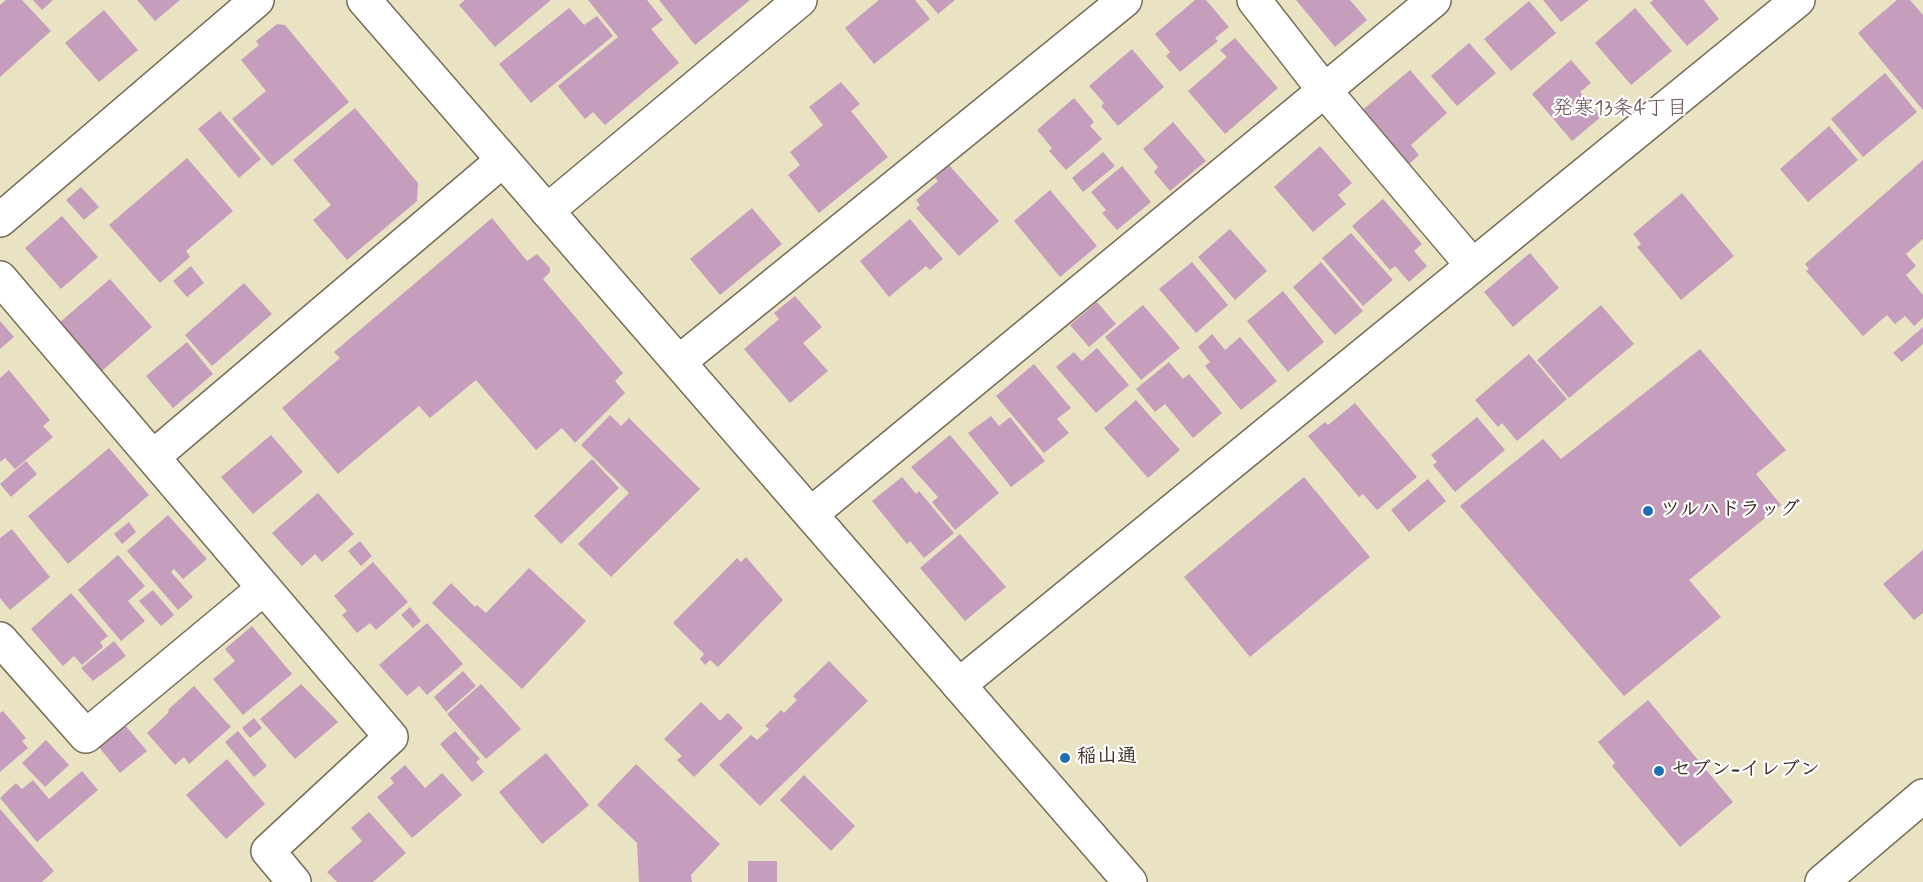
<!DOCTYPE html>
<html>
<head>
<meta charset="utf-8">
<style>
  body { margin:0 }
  canvas { display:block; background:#e9e3c3 }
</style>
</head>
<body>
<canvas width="1923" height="882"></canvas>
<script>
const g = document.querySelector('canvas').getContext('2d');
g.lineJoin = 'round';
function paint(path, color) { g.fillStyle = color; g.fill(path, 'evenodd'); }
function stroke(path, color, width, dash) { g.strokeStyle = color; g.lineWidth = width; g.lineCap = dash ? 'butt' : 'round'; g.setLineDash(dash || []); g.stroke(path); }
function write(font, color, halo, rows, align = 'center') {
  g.font = font + ' Mynerve,"Klee One",sans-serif'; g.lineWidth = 4.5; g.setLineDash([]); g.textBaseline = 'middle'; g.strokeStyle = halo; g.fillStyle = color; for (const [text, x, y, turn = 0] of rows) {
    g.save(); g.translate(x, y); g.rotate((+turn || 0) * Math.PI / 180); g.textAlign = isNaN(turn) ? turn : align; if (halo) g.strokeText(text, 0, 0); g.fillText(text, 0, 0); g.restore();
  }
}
paint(new Path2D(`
  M6,0h16l29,31 -51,46v-72z
  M33,0h20l-11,10z
  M137,0h43l-25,21z
  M465,0h86l-56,47 -36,-42z
  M588,0h59l16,20 -12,9 28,34 -74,62 -12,-13 -8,7 -27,-33 60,-49z
  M659,0h91l-55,45z
  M879,0h36l15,19 -56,45 -29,-36z
  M926,0h29l-17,14z
  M1195,0h11l23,27 -14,11 3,3 -38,31 -14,-16 4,-4 -15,-18z
  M1296,0h54l17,20 -32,27z
  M1543,0h46l-28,22z
  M1653,0h51l15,19 -32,27 -37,-43z
  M1897,0h13l13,15v95l-65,-77z
  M1529,1l27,32 -45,38 -27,-32z
  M569,8l15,17 13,-9 16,20 -82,67 -32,-39z
  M1635,8l37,43 -41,34 -36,-42z
  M104,10l34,40 -39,32 -34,-39z
  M277,24l8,1 64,77 -77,64 -40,-47 34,-28 -25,-31 18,-15 -3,-4z
  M1235,38l43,50 -53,46 -37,-43 39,-34 -7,-7z
  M1469,43l27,30 -39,33 -26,-30z
  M1132,49l32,38 -46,39 -17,-20 3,-3 -15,-17z
  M1571,60l20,23 -11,9 21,25 -29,24 -40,-47z
  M1410,70l37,43 -36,32 8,10 -13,12 -47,-54z
  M1885,73l32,39 -54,45 -32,-38z
  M841,82l19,22 -9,7 37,46 -69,56 -31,-38 12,-10 -10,-13 33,-27 -14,-18z
  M1074,98l20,24 -4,4 12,13 -36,31 -17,-19 3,-3 -15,-18z
  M355,108l63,75 -1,18 -70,59 -34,-40 18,-15 -38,-45z
  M220,111l41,48 -22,19 -41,-49z
  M1173,122l33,39 -36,30 -16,-19 4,-5 -15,-18z
  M1829,126l29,34 -50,42 -28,-33z
  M1320,146l32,37 -14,12 8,9 -33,28 -39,-45z
  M1103,152l12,14 -32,26 -11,-14z
  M187,158l46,53 -47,40 4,6 -30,26 -51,-58z
  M1923,160v79l-17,15 10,12 -10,9 17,20v23l-9,8 -9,-10 -10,8 -8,-9 -24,21 -57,-65 3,-2 -4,-5z
  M949,165l50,56 -40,35 -43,-48 4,-3 -4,-5 22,-19 -3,-3z
  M1122,166l29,36 -34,28 -15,-17 4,-3 -15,-18z
  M81,187l18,20 -15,13 -18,-20z
  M1050,190l47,56 -37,31 -46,-56z
  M1682,193l52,63 -53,44 -44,-53 4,-3 -8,-10z
  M1383,199l39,45 -8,7 13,15 -18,16 -14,-16 -5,4 -38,-44z
  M752,208l30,36 -62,51 -30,-36z
  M62,216l36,41 -37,32 -36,-41z
  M492,218l35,43 10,-7 13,14v4l-7,7 80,94 -8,8 10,12 -50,50 -13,-15 -26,22 -60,-70 -46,38 -11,-12 -81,68 -56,-66 58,-50 -6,-6z
  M910,219l33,40 -13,11 -4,-4 -37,31 -29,-36z
  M1230,229l37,42 -32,29 -37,-43z
  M1351,233l42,47 -30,26 -41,-48z
  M1530,253l29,35 -46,39 -29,-35z
  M1192,262l36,43 -32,28 -37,-44z
  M1321,262l42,49 -28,24 -42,-48z
  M191,266l13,17 -17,14 -14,-16z
  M110,279l42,48 -50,44 -43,-48z
  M244,283l28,31 -60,52 -27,-31z
  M1283,291l41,51 -36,30 -41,-51z
  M795,296l27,31 -19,16 25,28 -38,32 -46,-54 35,-30 -5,-6z
  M1097,302l19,22 -27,23 -19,-22z
  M1143,305l37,43 -39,32 -36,-43z
  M1601,305l33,39 -65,54 -32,-38z
  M0,321l14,16 -14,12z
  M1923,327v17l-21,18 -9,-9z
  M1212,334l13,16 15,-13 37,44 -36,29 -36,-44 5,-4 -12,-15z
  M187,342l26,32 -40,34 -27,-32z
  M1097,348l32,37 -33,28 -40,-46 18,-15 8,9z
  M1700,349l86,101 -30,24 25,31 -92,75 32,37 -97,79 -164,-190 83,-67 18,20z
  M1529,354l38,45 -50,42 -15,-18 -4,4 -23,-27z
  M1169,362l14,17 6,-5 33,39 -29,25 -28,-34 -10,8 -19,-23z
  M1034,364l37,44 -14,11 12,14 -25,20 -48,-57z
  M9,370l41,50 -7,6 10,11 -38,32 -10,-11 -5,4v-84z
  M1136,400l44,50 -32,28 -44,-50z
  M1355,403l62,74 -40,33 -14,-16 -4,3 -51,-61 17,-14 3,3z
  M610,415l11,11 8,-8 71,71 -89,88 -33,-33 51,-51 -48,-48z
  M991,416l8,10 11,-9 35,44 -34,26 -43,-54z
  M1477,417l28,33 -50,42 -22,-27 4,-3 -6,-7z
  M271,435l32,37 -50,42 -32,-37z
  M950,435l49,58 -44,37 -23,-28 6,-5 -27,-30z
  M109,448l40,47 -81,69 -40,-48z
  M592,459l27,29 -58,56 -27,-28z
  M26,461l11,13 -26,23 -11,-13z
  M902,477l14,17 3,-3 35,42 -30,25 -14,-17 -3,3 -35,-43z
  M1304,477l66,80 -120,100 -66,-80z
  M1428,479l18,22 -37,31 -18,-22z
  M318,493l36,41 -32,28 -7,-8 -13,12 -30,-33z
  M168,515l39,44 -24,20 -9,-10 -3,3 22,25 -15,13 -51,-59z
  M129,522l7,10 -14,12 -8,-10z
  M12,529l38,48 -40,33 -10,-12v-60z
  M960,534l46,53 -41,34 -45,-53z
  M360,541l12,15 -11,10 -13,-15z
  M1923,550v63l-9,7 -31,-36z
  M118,555l27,31 -17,15 17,20 -24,20 -43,-51z
  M746,557l37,43 -65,67 -8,-7 -5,5 -5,-6 4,-5 -31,-31 64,-65 4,4z
  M373,562l35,40 -32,28 -6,-7 -13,10 -15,-18 5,-4 -13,-15z
  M529,568l57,53 -64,68 -90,-86 19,-20 24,24 2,-2 9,8z
  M153,590l21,25 -13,11 -22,-25z
  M71,593l37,43 -8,6 3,5 -21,18 -8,-9 -11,10 -32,-37z
  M410,607l11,14 -8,7 -12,-13z
  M427,623l36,41 -36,31 -8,-9 -12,10 -28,-31z
  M252,626l40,48 -49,41 -30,-36 22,-18 -10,-12z
  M114,641l12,15 -33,25 -12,-13z
  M829,661l39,40 -108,105 -41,-41 32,-30 6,5 12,-11 -4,-3 16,-16 3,3 13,-13 -4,-4z
  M463,671l13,15 -30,26 -12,-15z
  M301,684l37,38 -43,37 -35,-40z
  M481,684l40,45 -35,30 -39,-45z
  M194,686l37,41 -42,37 -5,-7 -9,8 -28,-32 22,-21 -1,-2z
  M1648,700l85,102 -53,45 -68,-81 3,-3 -17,-21z
  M701,702l19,19 8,-8 15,15 -49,49 -17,-17 5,-4 -18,-17z
  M3,711l23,27 -4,3 6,7 -28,24v-59z
  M254,718l8,10 -12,10 -8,-10z
  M125,725l22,26 -27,22 -22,-27z
  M238,731l29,35 -13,11 -29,-35z
  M455,731l25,28 -4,3 8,10 -12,10 -32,-38z
  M46,740l23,25 -24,22 -23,-24z
  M546,753l43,52 -47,39 -43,-52z
  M227,759l38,45 -39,35 -40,-44z
  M636,764l84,80 -29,31 1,7h-53l-2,-39 -40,-38z
  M405,765l20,23 17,-15 20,22 -50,43 -35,-41 17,-14 -4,-5z
  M82,771l16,19 -61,52 -37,-44 16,-15 6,6 11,-9 16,19z
  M804,775l51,51 -24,25 -51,-51z
  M0,809l54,62 -12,11h-42z
  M369,812l37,41 -33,29h-36l-10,-10 35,-31 -11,-13z
  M748,861h29v21h-29z`), '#c49ebc');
const street = new Path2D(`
  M1254,0l70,90 148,175
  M547,211l253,-211
  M0,220l257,-220
  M0,278l391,459 -123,114 26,31
  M679,362l446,-362
  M153,457l350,-297
  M811,514l623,-514
  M0,639l86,97 178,-148
  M959,685l839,-685
  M1822,882l101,-86`);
const secondary = new Path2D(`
  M364,0l766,882`);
stroke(street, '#786b58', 36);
stroke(secondary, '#786b58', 36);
stroke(street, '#fff', 33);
stroke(secondary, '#fff', 33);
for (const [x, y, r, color] of [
  [1648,511,6,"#1f6fb2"],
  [1065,758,6,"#1f6fb2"],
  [1659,771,6,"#1f6fb2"]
]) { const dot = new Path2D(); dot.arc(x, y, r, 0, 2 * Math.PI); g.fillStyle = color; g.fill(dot); stroke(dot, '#fff', 2); }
write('bold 20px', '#3b2a1e', '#fff', [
  ["ツルハドラッグ",1660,511],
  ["稲山通",1077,758],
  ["セブン-イレブン",1671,771]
], 'left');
write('21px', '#6b5355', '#fff', [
  ["発寒13条4丁目",1620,110]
]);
</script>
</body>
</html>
